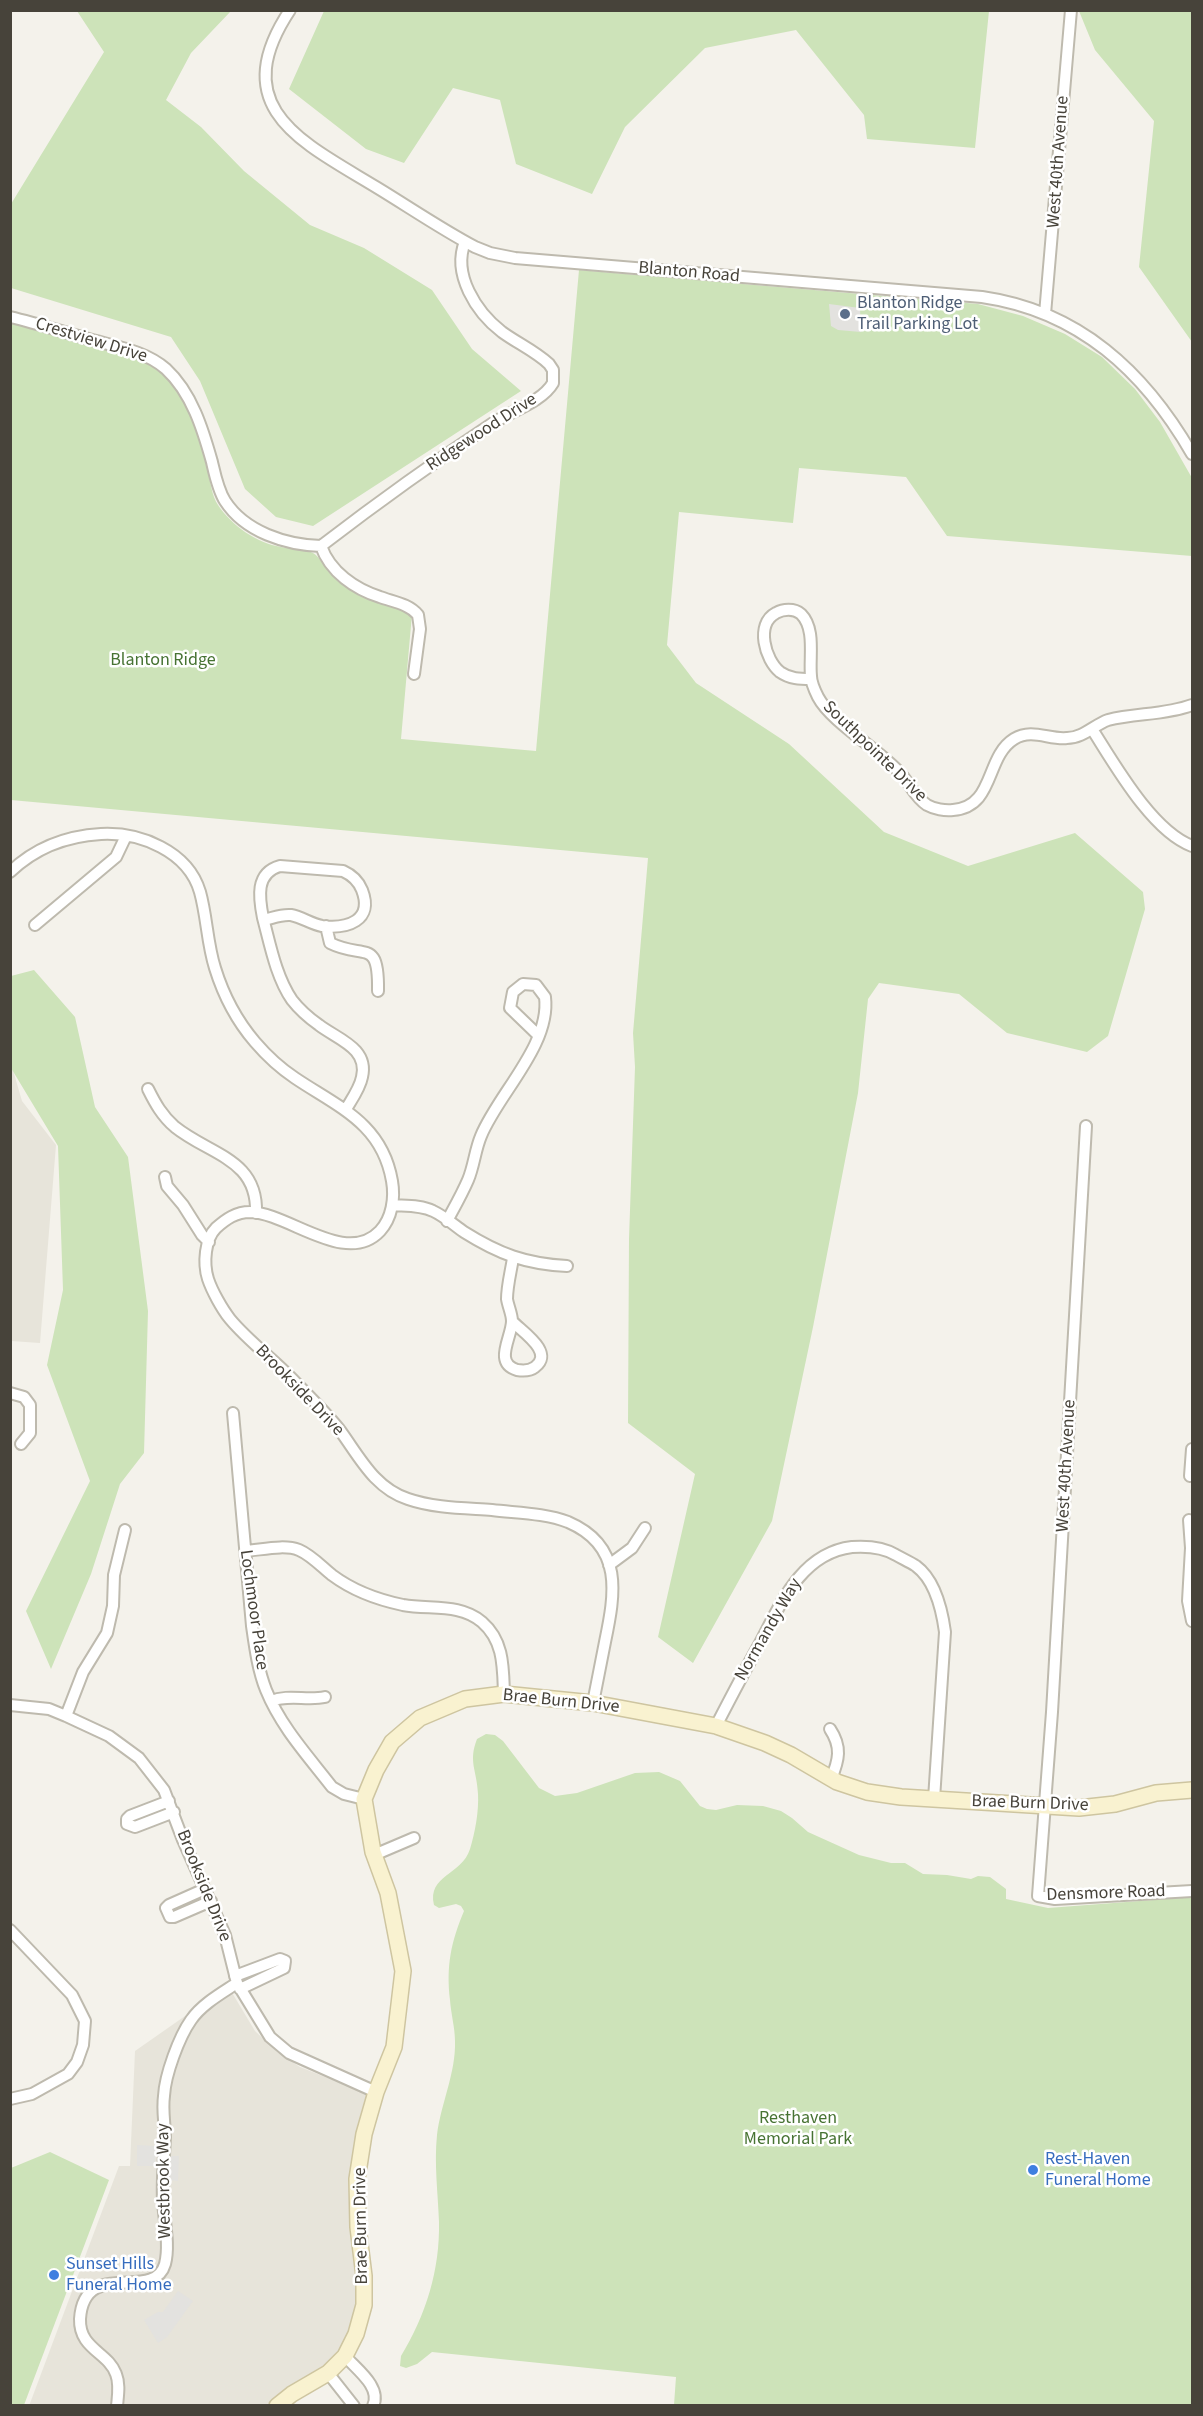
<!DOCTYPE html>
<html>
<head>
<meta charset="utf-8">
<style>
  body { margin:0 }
  #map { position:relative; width:1203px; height:2416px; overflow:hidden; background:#f4f2eb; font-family:"Source Sans 3",sans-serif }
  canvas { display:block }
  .frame { position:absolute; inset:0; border:12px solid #47433a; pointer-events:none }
</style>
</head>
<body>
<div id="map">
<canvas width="1203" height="2416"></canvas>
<div class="frame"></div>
</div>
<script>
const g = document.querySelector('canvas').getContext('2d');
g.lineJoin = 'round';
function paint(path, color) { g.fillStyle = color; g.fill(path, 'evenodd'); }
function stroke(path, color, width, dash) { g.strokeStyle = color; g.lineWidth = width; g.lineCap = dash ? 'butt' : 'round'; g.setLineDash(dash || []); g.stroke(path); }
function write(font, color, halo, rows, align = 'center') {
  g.font = font + ' "Source Sans 3",sans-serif'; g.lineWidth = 5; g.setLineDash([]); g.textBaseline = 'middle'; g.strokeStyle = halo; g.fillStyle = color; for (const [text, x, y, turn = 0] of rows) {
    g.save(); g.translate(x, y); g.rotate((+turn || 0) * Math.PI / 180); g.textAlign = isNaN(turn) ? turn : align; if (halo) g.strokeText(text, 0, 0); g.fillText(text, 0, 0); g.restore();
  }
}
paint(new Path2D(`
  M10,1060l12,41 34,44 -16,198 -29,-2z
  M228,1986l27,45 22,21 23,15 63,25 4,4 -13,46 -4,46 1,40 7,50 -2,37 -12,29 -20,22 -58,39 -237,1 90,-240h11l5,-115z`), '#e7e4da');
paint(new Path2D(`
  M77,11h154l-40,42 -25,47 35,27 43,44 66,54 54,23 68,42 40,59 49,42 -208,135 -37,-9 -31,-28 -45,-108 -29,-44 -160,-49v-84l93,-152z
  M324,11h665l-14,137 -108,-9 -3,-24 -68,-85 -91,18 -80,79 -33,67 -76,-30 -16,-64 -47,-12 -49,75 -38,-14 -77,-60z
  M1079,11h113v331l-53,-75 15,-146 -59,-71z
  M579,270l399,34 45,12 42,18 37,23 33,32 25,33 32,56v78l-245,-20 -41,-59 -107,-9 -6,55 -114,-11 -12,133 29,38 93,61 95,88 84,34 107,-33 68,59 2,17 -37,127 -21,16 -80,-19 -48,-39 -80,-11 -11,16 -10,94 -45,234 -41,194 -79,142 -35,-26 37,-163 -67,-51 1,-184 6,-172 -2,-34 15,-175 -637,-58 -1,-477 124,33c49,21 62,67 74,114 2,10 4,27 10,35 14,21 39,38 63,42 9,2 24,1 32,6 6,3 10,12 15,17 10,8 22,17 34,24 16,10 35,9 50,20l-11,125 135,12z
  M34,970l41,47 20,90 33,50 20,154 -4,142 -24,31 -29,90 -40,95 -25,-58 64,-130 -43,-116 16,-75 -5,-144 -47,-78v-92z
  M486,1734l9,1 8,6 36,47 16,8 22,-3 58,-20 24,-1 21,9 20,25 7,3 9,1 21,-5 26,1 18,5 11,7 16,14 51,23 32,8h14l18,11 24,1 24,4 7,-3 12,1 16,12v10l42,9 144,-11v508h-518l2,-28 -244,-25 -15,12 -11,4 -6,-2 1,-10c25,-41 39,-86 38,-134 -1,-29 -5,-58 -2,-87 4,-32 19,-62 18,-94 0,-13 -4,-27 -5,-41 -4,-34 1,-58 14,-89l-3,-5 -5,-2 -17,4 -5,-3c-7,-30 28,-30 36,-56 5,-16 9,-38 8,-55 -1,-24 -10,-32 -1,-55z
  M50,2152l59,28 -85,225 -13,1v-238z`), '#cde3b9');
paint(new Path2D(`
  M829,304l31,4 1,24 -23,-2 -7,-4z
  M137,2145l19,1 -1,20h-18z
  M169,2156h10l-1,25 -10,-1z
  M178,2291l15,10 -26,36 -9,6 -14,-23 14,-8h5z`), '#e3e2df');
const street = new Path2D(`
  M290,10c-65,98 12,132 86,177 33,20 65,42 99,60l15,6 25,5 467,39c97,14 162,74 210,157
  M1045,314l26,-304
  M10,317c26,6 50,14 75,21 27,8 60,12 81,31 26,24 37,61 46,93 3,13 6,28 13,39 20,31 61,44 96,45
  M321,546c56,-43 113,-84 172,-123 18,-12 49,-21 60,-40v-13l-4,-6c-14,-13 -32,-21 -47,-32 -26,-20 -50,-58 -37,-90
  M321,546c9,26 34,43 59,51 14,5 29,7 38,18l2,14 -6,45
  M811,679c-11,0 -21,0 -31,-7 -15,-12 -25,-48 -4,-59 7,-4 18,-5 25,1 15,15 8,43 10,62 0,7 4,15 7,21 13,25 62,53 83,77 9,10 14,23 26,31 7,4 18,6 26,5 42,-3 32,-53 61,-71 18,-11 35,1 53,-1 16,0 27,-13 41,-18 28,-7 57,-5 84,-15
  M1092,729c23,36 60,102 100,117
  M10,872c25,-24 56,-36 91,-38 39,-2 87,17 99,58 7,25 7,51 15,76 8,26 22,53 40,74 12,14 25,26 40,36 43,29 87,45 97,103 3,17 0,37 -12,50 -34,36 -91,-18 -130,-19 -14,0 -24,7 -34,16 -11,11 -13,35 -8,51 4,12 14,30 22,40 20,24 46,42 67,65 14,14 29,29 42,45 20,27 35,59 69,70 26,9 56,9 84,11 25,3 53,3 76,12 56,24 47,72 37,120 -4,20 -8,40 -12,61
  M264,920c9,-2 17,-6 27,-5 11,2 20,9 31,11 25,3 52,-5 40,-36 -4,-10 -10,-15 -19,-19l-63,-5c-25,7 -21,32 -17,52 7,26 13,59 29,82 7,9 17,18 27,25 18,14 50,23 43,52 -2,11 -10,22 -16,32
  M35,925l81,-68 10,-21
  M326,926l4,17c34,17 49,-6 48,48
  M148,1089c7,14 14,27 27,38 35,28 83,32 81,86
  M1086,1126l-34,586 -14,184 17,3 137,-8
  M165,1177l2,9 16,19 19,30 7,7
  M392,1205c14,1 29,0 41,6 11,5 21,14 31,21 35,22 62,32 103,34
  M447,1221c7,-13 15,-27 21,-41 6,-14 7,-30 13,-44 17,-42 70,-91 64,-139l-9,-12 -13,-1 -10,8 -3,16 28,27
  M512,1321c9,10 43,31 23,46 -5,4 -12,4 -18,3 -24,-7 -5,-33 -5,-49 0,-7 -4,-15 -5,-22 0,-13 4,-28 6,-41
  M10,1393l14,4 6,8v28l-9,11
  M233,1413l19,213c3,21 6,44 14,64 15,37 42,66 66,97l12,7 20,5
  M1190,1476l2,-27
  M1189,1520l2,28 -3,53 4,20
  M245,1551c16,-1 39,-7 54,-1 12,5 23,17 33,25 20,15 47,25 71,30 27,5 57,-2 79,17 22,19 21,45 22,72
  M609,1565l23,-17 13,-20
  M271,1701c17,-7 37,0 54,-4
  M10,1705l39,4 17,7 43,20 30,22 25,32 19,50 42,95 12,48 33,54 19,16 87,39
  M66,1716l17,-44 24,-39 6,-27 1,-31 11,-45
  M716,1726c14,-27 28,-54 43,-81 21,-40 42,-92 93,-98 15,-1 31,0 44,8 7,4 14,7 20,11 19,14 26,44 29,66l-11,167
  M830,1729c12,18 9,31 1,50
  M169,1801l-39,15 -3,3v5l8,3 39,-15
  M374,1855l40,-17
  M205,1889l-36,16 -3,3 4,9h4l37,-16
  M10,1930l62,65 13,26 -2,24 -6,17 -9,12 -36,20 -22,5
  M235,1976l45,-17 5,2 -1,7 -44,21
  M345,2356c11,13 37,31 28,50
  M328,2373l26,33
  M117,2406c1,-11 3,-22 -1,-32 -8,-22 -37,-25 -36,-55 4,-62 74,-16 85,-55 5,-19 -1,-44 -2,-63 -1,-21 1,-43 2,-64 0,-13 -3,-27 -1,-41 1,-21 15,-59 27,-76 11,-16 31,-27 46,-37`);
const secondary = new Path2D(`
  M277,2406l15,-12 36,-21 17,-17 11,-22 8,-29v-29l-6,-49 -1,-48 7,-45 12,-42 18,-45 9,-76 -15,-78 -15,-41 -9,-53 12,-29 16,-28 28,-24 45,-19 39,-5 89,9 123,23 49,17 26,12 46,27 30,10 34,5 178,11 36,-4 41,-11 36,-3`);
stroke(street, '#bebaae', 14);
stroke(secondary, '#cec5a0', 18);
stroke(street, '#fff', 10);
stroke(secondary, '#f9f2d0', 15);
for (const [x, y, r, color] of [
  [845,314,6,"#5c6f8a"],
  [1033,2170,6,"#3f7fe0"],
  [54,2275,6,"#3f7fe0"]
]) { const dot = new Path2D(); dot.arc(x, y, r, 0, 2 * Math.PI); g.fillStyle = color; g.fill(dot); stroke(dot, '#fff', 2); }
write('18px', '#47433a', '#fff', [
  ["West 40th Avenue",1059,162,-86],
  ["Blanton Road",689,273,5],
  ["Crestview Drive",91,341,17],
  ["Ridgewood Drive",482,433,-33],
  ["Southpointe Drive",874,752,44],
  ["Brookside Drive",299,1391,46],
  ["West 40th Avenue",1067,1466,-87],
  ["Lochmoor Place",253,1610,82],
  ["Normandy Way",769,1630,-60],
  ["Brae Burn Drive",561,1702,6],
  ["Brae Burn Drive",1030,1804,2],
  ["Brookside Drive",203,1886,68],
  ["Densmore Road",1106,1894,-2],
  ["Westbrook Way",165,2181,-91],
  ["Brae Burn Drive",362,2226,-91]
]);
write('18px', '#4e5e75', '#fff', [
  ["Blanton Ridge",857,304],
  ["Trail Parking Lot",857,325]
], 'left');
write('18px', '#477333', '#fff', [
  ["Blanton Ridge",163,661],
  ["Resthaven",798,2119],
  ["Memorial Park",798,2140]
]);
write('18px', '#366cbe', '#fff', [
  ["Rest-Haven",1045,2160],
  ["Funeral Home",1045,2181],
  ["Sunset Hills",66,2265],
  ["Funeral Home",66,2286]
], 'left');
</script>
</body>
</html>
